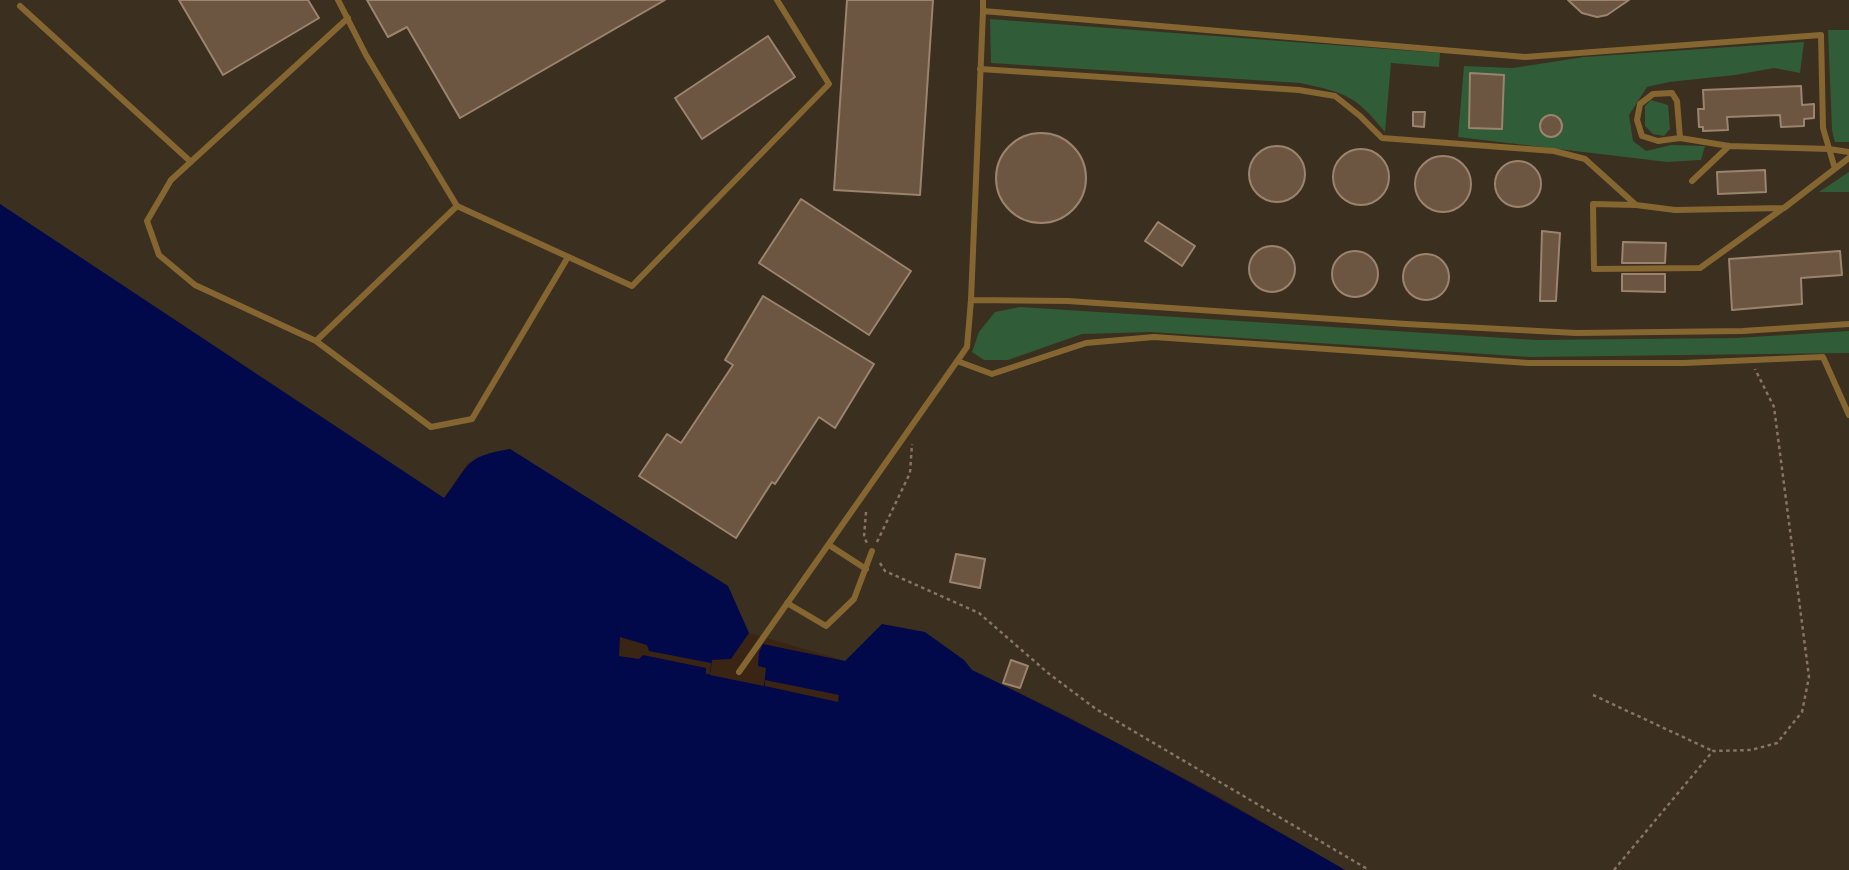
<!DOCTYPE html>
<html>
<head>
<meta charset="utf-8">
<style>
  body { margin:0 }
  canvas { display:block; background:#3a2414 }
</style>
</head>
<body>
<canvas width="1849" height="870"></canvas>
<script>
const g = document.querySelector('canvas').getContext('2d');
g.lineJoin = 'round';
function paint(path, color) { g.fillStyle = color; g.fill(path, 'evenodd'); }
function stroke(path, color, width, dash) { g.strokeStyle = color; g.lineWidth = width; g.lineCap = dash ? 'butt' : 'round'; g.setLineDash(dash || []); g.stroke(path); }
paint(new Path2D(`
  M0,0h1849v870h-504l-122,-71 -156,-83 -95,-46 -8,-10 -82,-36 -36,37 -97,-28 -21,-47 -218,-137 -42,14 -24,35 -444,-294z`), '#3b2f20');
paint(new Path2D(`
  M990,19l450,34 -1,14 -48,-4 -6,69c-30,-37 -39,-39 -85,-49l-309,-20z
  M1828,30h21v112h-14l-3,-12z
  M1804,42l-4,31 -26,-5 -39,7 -66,7 -22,5 -18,28 4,26 13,10 25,-6 34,1 -4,14 -34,2 -209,-25 6,-71 49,2 71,-11z
  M1651,100l17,5 2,24 -6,7 -11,-2 -8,-8v-20z
  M1849,172v20h-30z
  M1020,307l516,33 200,-2 113,-7v22l-319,4 -379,-25 -69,2 -74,26h-24l-12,-8 7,-20 16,-20z`), '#305c38');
paint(new Path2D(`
  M0,204l444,294c27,-34 19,-41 66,-49l218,137 21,47 -18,26 -19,1 -2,15 54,11 2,-18 -8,-2 1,-14 4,-8 82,17 37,-37 43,8 39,28 8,10c127,61 251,129 373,200h-1345z`), '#01094b');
paint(new Path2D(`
  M620,637l27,8 2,6 62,12 -1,11h-4v-6l-63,-13 -4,4 -20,-3z
  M765,680l74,15 -1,7 -73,-16z`), '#3a2414');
const building = new Path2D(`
  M179,0h129l11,18 -96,57z
  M367,0h298l-205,118 -53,-91 -19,10z
  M847,0h86l-13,195 -86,-5z
  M1568,0h61l-22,15 -10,2 -15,-4z
  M768,36l27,41 -93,62 -27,-41z
  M1470,73l34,2 -2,54 -33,-1z
  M1801,86l1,19 12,-1v14l-10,1v7l-23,1 -1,-12 -53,2 1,13 -25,1v-4h-4l-1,-18h6l-1,-19z
  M1413,112h12l-1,15 -11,-1z
  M1540 126a11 11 0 1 1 22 0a11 11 0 1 1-22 0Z
  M996 178a45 45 0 1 1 90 0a45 45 0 1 1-90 0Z
  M1249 174a28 28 0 1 1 56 0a28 28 0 1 1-56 0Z
  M1333 177a28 28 0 1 1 56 0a28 28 0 1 1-56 0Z
  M1415 184a28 28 0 1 1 56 0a28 28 0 1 1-56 0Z
  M1495 184a23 23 0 1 1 46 0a23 23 0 1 1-46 0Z
  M1765,170l1,22 -48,2 -1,-22z
  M801,199l110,72 -42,64 -110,-72z
  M1158,222l37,24 -13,20 -37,-25z
  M1542,231l18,2 -4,68h-16z
  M1623,242l43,1 -1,20h-43z
  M1249 269a23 23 0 1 1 46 0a23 23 0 1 1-46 0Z
  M1332 274a23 23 0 1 1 46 0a23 23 0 1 1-46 0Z
  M1840,251l2,24 -41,3 1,26 -70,6 -3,-51z
  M1403 277a23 23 0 1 1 46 0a23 23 0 1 1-46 0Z
  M1622,274h43v18l-43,-1z
  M763,296l111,68 -39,64 -16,-11 -44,67 -3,-2 -36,56 -97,-62 28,-42 14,9 52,-78 -8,-5z
  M956,554l29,5 -5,29 -30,-6z
  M1011,660l17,6 -8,22 -17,-5z`);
paint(building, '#6c5641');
stroke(building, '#9b836e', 2);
stroke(new Path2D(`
  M866,512l-2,25 3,6
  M877,542l33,-69 2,-29
  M880,563l5,8 94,42 69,60 48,36 273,161
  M1593,695l120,56
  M1614,870l99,-119 38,-1 26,-7 25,-31 7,-35 -35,-270 -19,-38`), '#877466', 2.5, [3.5, 3.5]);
stroke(new Path2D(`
  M338,0l28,55 91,151 175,80 197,-202 -52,-84
  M20,6l171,156
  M983,11v-11
  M348,18l-177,162 -24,41 12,34 36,30 121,56 115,86 41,-8 96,-162
  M980,69l319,21 36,6 25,20 22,22 172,13 31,8 51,46 39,5 109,-2 65,-50
  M1680,138l-3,-37 -5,-8 -19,1 -13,10 -3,16 5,16 16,5 22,-3 49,8 100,3 20,3
  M1692,181l37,-35
  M1636,205l-43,-1 1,65 106,-1 82,-59
  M971,300l12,-289 542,46 296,-22 2,93 12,41
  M316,341l141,-135
  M957,361l35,13 94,-31 68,-6 374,26h156l139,-6 26,58
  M829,545l37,24
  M787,603l39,23 28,-27 18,-48
  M739,672l228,-325 4,-47 97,1 338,23 170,9 167,-2 106,-7`), '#856631', 6);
</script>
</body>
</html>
